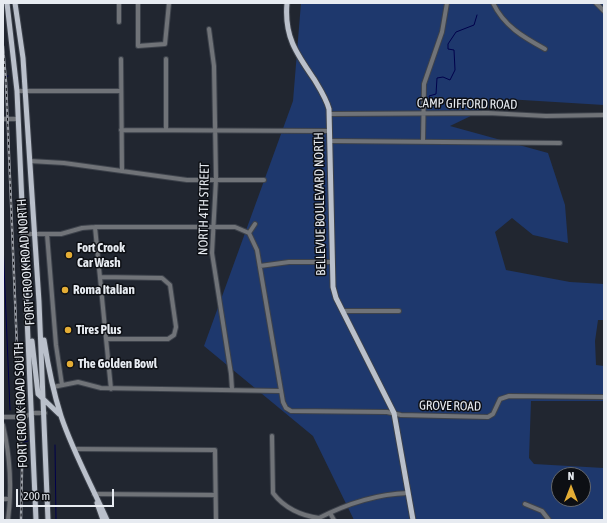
<!DOCTYPE html>
<html>
<head>
<meta charset="utf-8">
<style>
  body { margin:0 }
  #map { position:relative; width:607px; height:523px; overflow:hidden; background:#212630; font-family:"Asap Condensed",sans-serif }
  canvas { display:block }
  .frame { position:absolute; inset:0; border:4px solid #e7ebf1; pointer-events:none }
  .north { position:absolute; left:551px; top:467px; width:40px; height:40px; box-sizing:border-box; background:#0d0f14; border:1px solid #64676c; border-radius:50%; rotate:0deg; font-size:11px; font-weight:700; line-height:16px; text-align:center; color:#e7ebf1 }
  .north::after { content:''; display:block; margin:auto; width:14px; height:18px; background:#e4ad35; clip-path:polygon(50% 0,100% 100%,50% 72%,0 100%) }
  .scale { position:absolute; left:16px; top:489px; width:98px; height:18px; box-sizing:border-box; border:2px solid #e7ebf1; border-top:0; padding-left:5px; font-size:12px; line-height:14px; white-space:nowrap; color:#e7ebf1; -webkit-text-stroke:3px #0d0f14; paint-order:stroke }
</style>
</head>
<body>
<div id="map">
<canvas width="607" height="523"></canvas>
<div class="frame"></div>
<div class="north">N</div>
<div class="scale">200 m</div>
</div>
<script>
const g = document.querySelector('canvas').getContext('2d');
g.lineJoin = 'round';
function paint(path, color) { g.fillStyle = color; g.fill(path, 'evenodd'); }
function stroke(path, color, width, dash) { g.strokeStyle = color; g.lineWidth = width; g.lineCap = dash ? 'butt' : 'round'; g.setLineDash(dash || []); g.stroke(path); }
function write(font, color, halo, rows, align = 'center') {
  g.font = font + ' "Asap Condensed",sans-serif'; g.lineWidth = 3; g.setLineDash([]); g.textBaseline = 'middle'; g.strokeStyle = halo; g.fillStyle = color; for (const [text, x, y, turn = 0] of rows) {
    g.save(); g.translate(x, y); g.rotate((+turn || 0) * Math.PI / 180); g.textAlign = isNaN(turn) ? turn : align; if (halo) g.strokeText(text, 0, 0); g.fillText(text, 0, 0); g.restore();
  }
}
paint(new Path2D(`
  M301,3h303v102l-98,-6 -56,27 98,27 17,52 3,38 -35,-8 -21,-17 -17,14 11,38 64,12 34,2v36h-6l-3,21 1,24 8,1v35h-73l-2,57 5,6 70,4v52h-250l-41,-84 -109,-90 89,-245zM559,475h24v24h-24z`), '#1e386d');
stroke(new Path2D(`
  M3,77l5,-1
  M438,109l-8,-9 -1,-4 7,-2 1,-16 6,-1 7,3 5,-10 -1,-20 -6,-1v-5l8,-12 18,-7 3,-10
  M3,200v14
  M3,242l7,168
  M24,442l4,-1
  M55,445l1,75`), '#00014b', 1);
const minor = new Path2D(`
  M138,3v43l27,-2 4,-41
  M493,3c11,23 30,34 52,46
  M596,3l8,8
  M119,22v-19
  M209,29l5,37 2,113 -4,74 19,121 1,15
  M121,59l1,112
  M17,91h104
  M330,114l158,-1 58,3 58,-1
  M3,119h15
  M166,129v-70
  M121,130l209,1
  M330,141l230,2
  M423,142l1,-58 18,-52 5,-29
  M30,161l34,2 123,17h77
  M255,224l-6,9 8,17 26,152 3,6 5,3 96,1 14,3 87,2 5,-3 7,-15 9,-3 95,1
  M95,227l16,162
  M22,234h39l21,-6 13,-1h140l14,6
  M47,234l9,111 6,40
  M260,266l29,-4h42
  M100,277l62,1 8,7 6,42 -2,8 -6,4h-61
  M344,311h55
  M53,387l25,-5 23,6 180,3
  M3,417h22l7,-4h13
  M3,425c7,31 9,64 5,95
  M272,436l1,57c11,15 29,23 46,25
  M75,449l140,1 1,70
  M94,494l121,1
  M3,499h6
  M525,504l17,7 7,9
  M330,513l4,7
  M317,519c29,-15 59,-25 91,-26`);
const major = new Path2D(`
  M7,3l10,88 19,429
  M15,3l8,55 16,244 9,218
  M287,3c-3,33 9,50 27,76 6,10 12,19 15,30l4,178 3,11 58,115 19,107
  M44,340c4,26 9,51 17,76 12,36 31,70 46,104
  M32,341l6,53 21,20
  M97,503l6,17`);
stroke(minor, '#3d424b', 6);
stroke(major, '#3d424b', 7);
stroke(minor, '#707378', 4);
stroke(major, '#bac0cb', 5);
const rail = new Path2D(`
  M3,46l3,36 16,387 -1,51`);
stroke(rail, '#9a9ea6', 2.5);
stroke(rail, '#0d0f14', 1, [3]);
for (const [x, y, r, color] of [
  [69,255,4,"#e4ad35"],
  [65,290,4,"#e4ad35"],
  [68,330,4,"#e4ad35"],
  [70,364,4,"#e4ad35"]
]) { const dot = new Path2D(); dot.arc(x, y, r, 0, 2 * Math.PI); g.fillStyle = color; g.fill(dot); stroke(dot, '#0d0f14', 1.5); }
write('13px', '#e7ebf1', '#0d0f14', [
  ["CAMP GIFFORD ROAD",467,104,1],
  ["BELLEVUE BOULEVARD NORTH",320,204,-91],
  ["NORTH 4TH STREET",204,209,-89],
  ["FORT CROOK ROAD NORTH",26,262,-94],
  ["FORT CROOK ROAD SOUTH",21,405,-92],
  ["GROVE ROAD",450,406,1]
]);
write('bold 13px', '#e7ebf1', '#0d0f14', [
  ["Fort Crook",77,248],
  ["Car Wash",77,263],
  ["Roma Italian",73,290],
  ["Tires Plus",76,330],
  ["The Golden Bowl",78,364]
], 'left');
</script>
</body>
</html>
